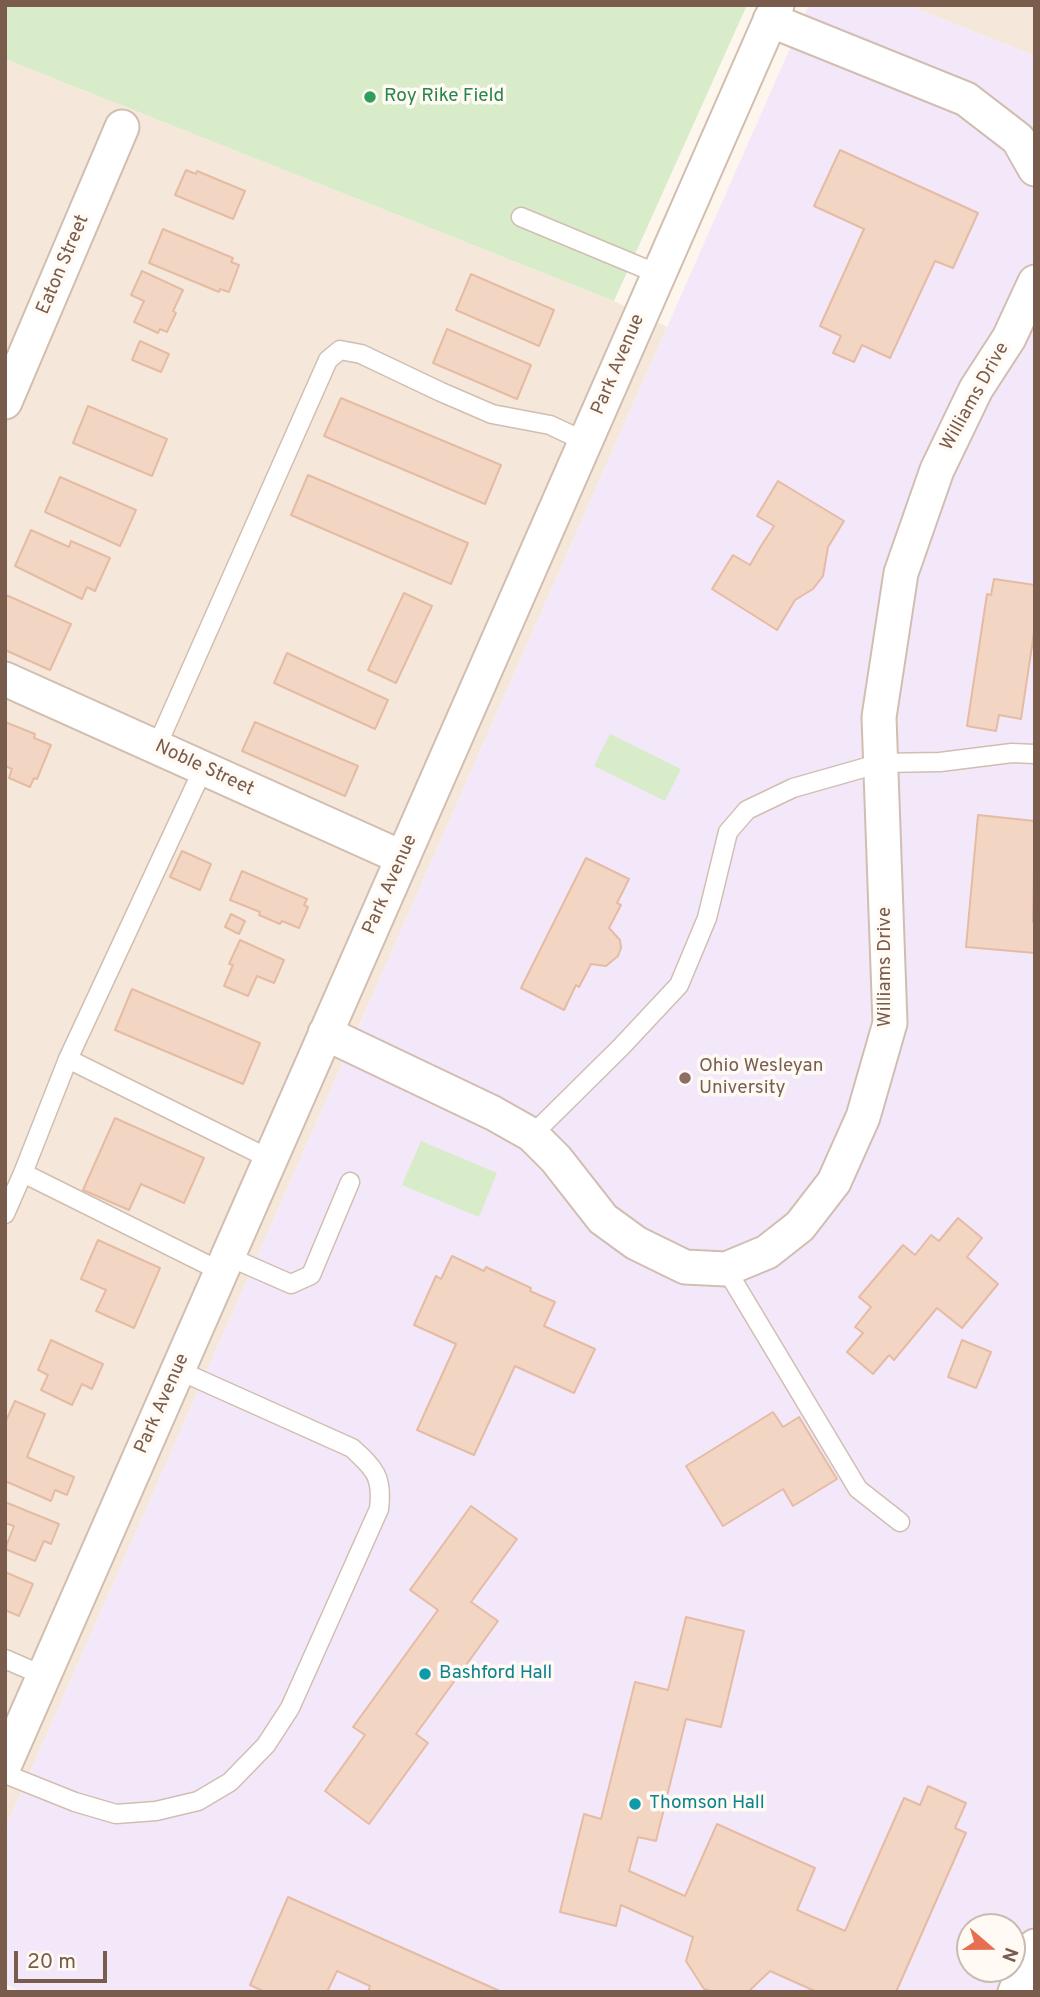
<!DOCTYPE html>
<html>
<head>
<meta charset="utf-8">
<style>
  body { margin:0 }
  #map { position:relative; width:1040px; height:1997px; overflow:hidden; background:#fdf6ec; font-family:Overpass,sans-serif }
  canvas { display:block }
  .frame { position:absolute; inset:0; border:7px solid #7a5c4d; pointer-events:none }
  .north { position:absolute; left:956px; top:1913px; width:70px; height:70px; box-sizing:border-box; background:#fffaf3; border:2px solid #cabbb1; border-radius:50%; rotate:110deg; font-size:19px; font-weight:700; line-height:28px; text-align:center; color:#7a5c4d }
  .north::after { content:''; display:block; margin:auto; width:24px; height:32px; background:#e76f51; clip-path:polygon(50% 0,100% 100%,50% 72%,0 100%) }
  .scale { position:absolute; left:14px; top:1951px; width:93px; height:32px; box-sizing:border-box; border:4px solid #7a5c4d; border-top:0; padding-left:9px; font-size:21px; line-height:24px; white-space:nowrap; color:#7a5c4d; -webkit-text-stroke:5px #fffaf3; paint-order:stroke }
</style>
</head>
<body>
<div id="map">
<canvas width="1040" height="1997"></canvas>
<div class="frame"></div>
<div class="north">N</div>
<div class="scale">20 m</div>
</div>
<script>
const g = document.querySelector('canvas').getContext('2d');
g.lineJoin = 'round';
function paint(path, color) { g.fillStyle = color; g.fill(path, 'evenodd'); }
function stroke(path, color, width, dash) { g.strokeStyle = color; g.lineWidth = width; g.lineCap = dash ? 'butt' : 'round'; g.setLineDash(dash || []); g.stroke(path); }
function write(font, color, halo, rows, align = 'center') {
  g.font = font + ' Overpass,sans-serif'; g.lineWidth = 7; g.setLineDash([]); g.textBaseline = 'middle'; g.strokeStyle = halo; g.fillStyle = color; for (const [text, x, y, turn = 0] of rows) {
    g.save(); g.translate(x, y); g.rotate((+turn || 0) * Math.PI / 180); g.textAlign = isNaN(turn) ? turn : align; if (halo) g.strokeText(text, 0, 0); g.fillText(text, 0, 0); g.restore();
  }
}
paint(new Path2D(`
  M908,5h127v51z
  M5,59l609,242 53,26 -662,1502z`), '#f5e8da');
paint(new Path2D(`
  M809,5h99l127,51v1936h-1012l-18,-8v-155zM970,1927h42v42h-42z`), '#f3e8fa');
paint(new Path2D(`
  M5,5h742l-133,296 -609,-242z
  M610,734l71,35 -16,32 -71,-35z
  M421,1141l76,32 -18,44 -77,-32z`), '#d8ecc9');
const building = new Path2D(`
  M840,150l138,63 -25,55 -18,-7 -45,97 -28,-13 -8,17 -21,-9 8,-17 -21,-10 44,-97 -50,-23z
  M186,170l10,4 1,-3 48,20 -12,28 -58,-24z
  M163,229l70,29 -2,4 8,3 -10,27 -9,-3 -1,3 -70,-29z
  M142,271l41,19 -10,21 3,2 -9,19 -7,-3 -2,4 -24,-11 10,-21 -13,-6z
  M471,274l83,36 -15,36 -83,-36z
  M447,329l84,36 -14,34 -84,-36z
  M140,341l29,13 -8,18 -29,-12z
  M341,398l160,67 -16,39 -161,-68z
  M88,406l79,33 -15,37 -79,-33z
  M308,475l160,68 -17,41 -160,-69z
  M60,477l76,33 -16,36 -75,-34z
  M778,481l66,40 -16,26 -5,29 -10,13 -18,11 -18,30 -65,-41 21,-34 17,10 11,-19 13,-20 -17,-10z
  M31,530l38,17 2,-6 39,17 -15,33 -8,-4 -5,12 -67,-33z
  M994,579l41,6v41l-14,93 -22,-4 -3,16 -29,-5 20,-132 4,1z
  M404,593l28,13 -36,77 -28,-13z
  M6,595l65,29 -21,46 -45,-20z
  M287,653l101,47 -13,29 -101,-46z
  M5,722l30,12 -1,4 17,7 -14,34 -3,-1 -4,9 -21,-9 3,-9 -7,-3z
  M255,722l103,44 -13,30 -103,-45z
  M978,815l57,6 -2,101h2v31l-69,-6z
  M182,851l29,13 -11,26 -30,-13z
  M586,858l43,21 -12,24 4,2 -12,23 11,12 1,8 -3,8 -12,10 -15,-2 -12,23 -3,-2 -12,25 -43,-22z
  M242,871l65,28 -3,6 4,2 -9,21 -17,-7 -2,3 -21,-9 1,-3 -30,-12z
  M231,914l14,7 -6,13 -14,-7z
  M240,940l44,20 -10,23 -17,-7 -9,20 -24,-10 9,-21 -4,-1z
  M132,989l128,54 -17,41 -128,-54z
  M115,1118l89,40 -20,45 -43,-19 -12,26 -46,-20z
  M958,1218l24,20 -15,19 31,27 -36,44 -25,-20 -43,52 -5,-5 -16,19 -26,-22 16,-19 -8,-6 16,-20 -12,-10 44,-52 12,10 16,-20 8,6z
  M98,1240l62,28 -26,60 -38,-17 10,-21 -25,-11z
  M452,1256l32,15 2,-4 45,21 -1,3 25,11 -11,24 51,23 -21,44 -59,-27 -41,89 -57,-25 39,-86 -42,-19 22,-49 5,3z
  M51,1340l52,24 -11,25 -10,-5 -10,21 -31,-15 7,-15 -10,-5z
  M962,1340l29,12 -15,36 -28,-11z
  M15,1401l30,13 -18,43 47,20 -7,18 -12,-5 -4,11 -46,-20v-58z
  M773,1412l10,15 16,-10 38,62 -44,27 -10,-17 -60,37 -37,-60z
  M5,1502l54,22 -8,20 -7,-3 -9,20 -30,-12 9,-23 -9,-3z
  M471,1506l46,33 -46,63 27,19 -82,113 12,9 -59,81 -44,-33 40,-56 -12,-8 85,-117 -28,-20z
  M5,1572l28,12 -14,32 -14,-6z
  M686,1617l58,14 -23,96 -35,-8 -30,122 -18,-4 -9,34 56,25 32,-72 98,44 -18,42 48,21 59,-133 16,7 8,-19 38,17 -11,25 11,5 -70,159h-79l-47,-21 -22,21h-33l-11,-3 -18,-28 7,-24 -72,-32 -5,21 -56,-14 24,-98 17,5 34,-137 33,8z
  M288,1897l214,95h-134l2,-6 -33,-15 -10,21h-62l-15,-7z`);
paint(building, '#f3d5c3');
stroke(building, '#e6bba3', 2);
const lane = new Path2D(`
  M521,217l137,57
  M156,748l172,-388 12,-10 21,4 80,38 51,22 58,11 36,17
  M203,769l-135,290 -45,114 197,98
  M68,1059l202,100
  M532,1135l89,-88 58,-62 28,-67 21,-86 19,-22 46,-22 88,-25 59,-1 72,-9 23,1
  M5,1214l18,-41
  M227,1256l64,28 20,-9 39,-93
  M726,1269l132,220 42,33
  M5,1659l39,17
  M5,1774l70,28 41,12 40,-3 42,-10 32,-19 36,-37 24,-37 89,-199c4,-32 -4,-40 -27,-61l-174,-78`);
const street = new Path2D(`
  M770,20l196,79 52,40 17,30
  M5,402l117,-275
  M5,679l398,179
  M325,1033l168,80 39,22 24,24 47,60 33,24 49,24 41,2 41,-17 33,-26 34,-44 29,-65 27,-94 -11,-306 22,-144 36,-103 39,-81 33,-51 26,-56
  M5,1764l772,-1759
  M1015,1992l20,-46`);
stroke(lane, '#d1beb0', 21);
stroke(street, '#d1beb0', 37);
stroke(lane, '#fff', 18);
stroke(street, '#fff', 33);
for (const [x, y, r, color] of [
  [370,97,7,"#2e9e5b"],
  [685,1078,7,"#8d6e63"],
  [425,1674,7,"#0f9aa8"],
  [635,1804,7,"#0f9aa8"]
]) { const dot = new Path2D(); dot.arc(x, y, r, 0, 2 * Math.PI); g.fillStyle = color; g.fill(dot); stroke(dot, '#fffaf3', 2.5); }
write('19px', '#27864d', '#fffaf3', [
  ["Roy Rike Field",384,97]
], 'left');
write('19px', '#7a5c4d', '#fffaf3', [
  ["Eaton Street",64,265,-67],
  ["Park Avenue",619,365,-67],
  ["Williams Drive",976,397,-61],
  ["Noble Street",204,769,25],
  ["Park Avenue",391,885,-66],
  ["Williams Drive",886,967,-90],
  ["Park Avenue",163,1404,-66]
]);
write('19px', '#785e54', '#fffaf3', [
  ["Ohio Wesleyan",699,1067],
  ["University",699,1089]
], 'left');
write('19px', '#0d838f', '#fffaf3', [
  ["Bashford Hall",439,1674],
  ["Thomson Hall",649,1804]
], 'left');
</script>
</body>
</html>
